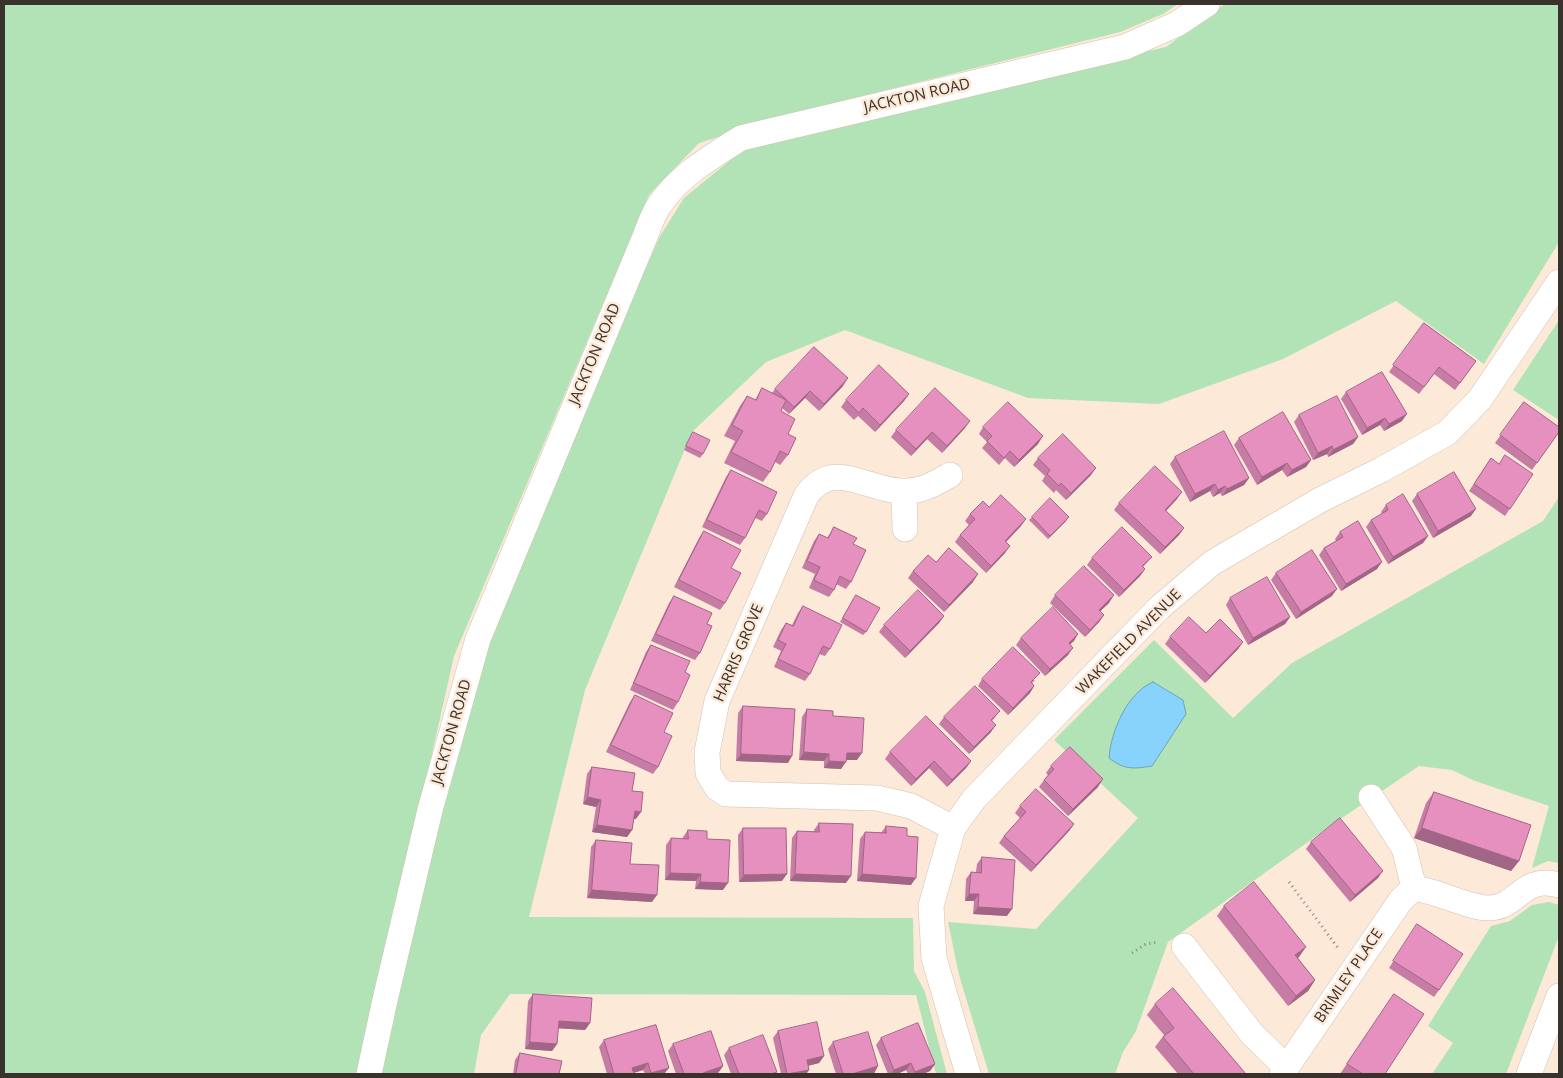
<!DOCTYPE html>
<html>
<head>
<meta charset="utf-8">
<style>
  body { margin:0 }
  #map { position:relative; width:1563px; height:1078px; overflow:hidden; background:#fce9d7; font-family:"Open Sans",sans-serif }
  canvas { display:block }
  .frame { position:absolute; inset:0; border:5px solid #39312b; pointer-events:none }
</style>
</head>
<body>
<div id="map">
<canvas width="1563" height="1078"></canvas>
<div class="frame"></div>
</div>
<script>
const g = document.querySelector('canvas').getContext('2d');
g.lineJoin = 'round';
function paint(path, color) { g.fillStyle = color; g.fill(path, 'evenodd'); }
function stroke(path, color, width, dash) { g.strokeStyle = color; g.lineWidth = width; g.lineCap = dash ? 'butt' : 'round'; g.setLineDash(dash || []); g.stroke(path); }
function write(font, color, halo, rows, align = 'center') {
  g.font = font + ' "Open Sans",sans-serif'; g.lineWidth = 5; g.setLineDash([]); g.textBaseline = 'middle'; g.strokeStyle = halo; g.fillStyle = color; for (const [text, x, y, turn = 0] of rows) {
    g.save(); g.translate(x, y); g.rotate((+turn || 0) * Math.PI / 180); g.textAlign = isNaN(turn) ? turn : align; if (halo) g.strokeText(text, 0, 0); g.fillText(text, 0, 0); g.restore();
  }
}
paint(new Path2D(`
  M4,4h1174l-15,10 -43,18 -326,81 -95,30 -50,52 -195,461 -94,418h-356z
  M1225,4h334v238l-75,122 -88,-63 -113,58 -124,45 -131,-6 -183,-68 -79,32 -74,70 -107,258 -56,227 384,1 1,53 11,21 22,82h-11l-20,-79 -406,-1 -29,41 -7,39h-98l87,-351 34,-112 162,-373 25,-40 60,-49 63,-19 359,-83z
  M1559,320v100l-46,-30z
  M1559,497v366l-11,-2 -16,7 17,-62 -74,-25 -23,-11 -33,-4 -83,56 -168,120 -32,89 -13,21 -8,22h-126l-30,-99 -11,-53 88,7 102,-111 -84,-78 100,-100 79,78 59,-55 251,-142z
  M1549,902l10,3v31l-53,138h-74l21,-31 -25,-17 63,-100 19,-5 22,-16z`), '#b1e3b6');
const water = new Path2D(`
  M1153,682l30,18 3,14 -34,52c-18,3 -28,4 -43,-8 2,-27 18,-65 44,-76z`);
paint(water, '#87d3fc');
stroke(water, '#70a2bd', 1);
const minor = new Path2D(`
  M950,475c-16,9 -31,18 -50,16 -36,-2 -68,-33 -94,5l-89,205 -10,51 1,21 9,15 9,6 151,4 34,8 42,22
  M904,491l1,38
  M1371,797l33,51 10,40
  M1184,946l68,88 34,33
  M369,1074l16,-74 45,-190 48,-171 166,-400c4,-10 8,-22 14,-32 20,-31 53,-50 83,-69l384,-91 52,-23 30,-20
  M968,1074l-34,-116 -3,-52 22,-78 21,-29 186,-192 52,-44 108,-63 61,-30 66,-37 33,-34 79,-117
  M1282,1074l119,-174 13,-12c23,3 55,20 75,20 31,-1 31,-33 70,-23
  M1529,1074l30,-78`);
stroke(minor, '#d3c1b0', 26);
stroke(new Path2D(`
  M1289,882l49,66
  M1132,953l14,-9 13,-2`), '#928579', 3, [1, 4]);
stroke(minor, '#fff', 25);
paint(new Path2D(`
  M1424,323l52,38 -21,29 -21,-16 -15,20 -30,-22z
  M843,386l-24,25 -14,-13 -16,16 -7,-6 -1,3 7,23v21l-8,10 -5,-3 -5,10 -7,10 -39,-19 11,-22 -11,-5 16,-30 7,-10 8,4 7,-12 10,5 3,-4z
  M1346,392l56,29 -18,10 -4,-6 -18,10 -21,-36z
  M909,394l-5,7 -29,31 -17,-16 -4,4 -13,-13 5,-7z
  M1524,402l35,30 -27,38 -37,-27z
  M1299,415l59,22 -5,7 -25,13 -1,-3 -14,6 -19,-38z
  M983,427l55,17 -24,23 -9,-9 -6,7 -17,-17 5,-6 -8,-8z
  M965,428l-23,25 -15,-14 -16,17 -20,-19 5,-7z
  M693,432l10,22 -3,4 -16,-8z
  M1239,438l72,22 -5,7 -19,10 -5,-7 -25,15 -23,-40z
  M1175,457l74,21 -5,7 -22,11 -2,-3 -7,4 -3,-6 -20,11 -20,-38z
  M1038,458l53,17 -25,25 -10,-10 -2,3 -12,-12 3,-5 -12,-11z
  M1491,458l8,6 34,10 -28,42 -36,-25z
  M731,470l36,44 -5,7 -7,-3 -10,20 -5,7 -38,-18 24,-50z
  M1417,494l54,22 -38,22 -21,-37z
  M1177,499l-11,12 18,17 -5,7 -19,19 -46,-44 5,-7z
  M1386,505l42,31 -5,7 -35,21 -22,-37 5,-7 11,-6 -1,-2z
  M989,507l32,19 -15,16 -1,11 -19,20 -31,-31 5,-7 9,-10 -4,-4 5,-7z
  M1032,517l34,4 -18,18 -19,-19z
  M834,527l19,17 -2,38 -5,7 -10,-5 -2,6 -5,7 -20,-9 6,-14 -13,-6 12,-27 5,-7 8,4z
  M704,531l27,37 -6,35 -5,7 -46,-23 25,-49z
  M1340,532l37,37 -36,22 -22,-36 5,-7 12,-7 -1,-2z
  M1152,557l-9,10 2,2 -5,7 -21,21 -32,-32 5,-7z
  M936,562l37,20 -29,30 -36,-34 5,-7z
  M1276,573l56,23 -36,23 -25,-39z
  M1055,595l54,8 -9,8 4,4 -5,7 -14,15 -35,-34z
  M674,596l33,28 -7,29 -5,7 -44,-19 18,-38z
  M854,598l12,34 -3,3 -23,-13z
  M1230,598l60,19 -5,7 -37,21 -22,-40z
  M803,606l27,43 -5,7 -6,-2 -9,20 -5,7 -31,-14 7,-16 -8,-4 8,-17 5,-7 6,2 6,-12z
  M944,616l-5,7 -34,35 -26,-26 5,-7z
  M1206,633l37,9 -5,7 -33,34 -40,-39 5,-7z
  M1078,634l-8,10 -2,11 -23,21 -29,-31 5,-7z
  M651,645l34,27 -7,30 -5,8 -43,-20 16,-38z
  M982,679l53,1 -3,3 2,3 -4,7 -22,22 -30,-29z
  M635,695l29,37 -6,35 -5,7 -47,-22 24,-50z
  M743,706l45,57 -52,-2 2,-48z
  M807,709l26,7 24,44h-11l-5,9 -17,-1v-7l-25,-1 3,-43z
  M1000,711l-8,10 -1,11 -22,22 -30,-30 5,-7z
  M890,752l81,9 -5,7 -19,19 -18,-19 -18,18 -26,-27z
  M1051,766l47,21 -30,29 -29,-29 5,-7 4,-5 -2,-2z
  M592,767l40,24 4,28h-2l-2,11 -5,7 -35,-5 4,-25 -13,-3 4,-30z
  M1434,792l85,69 -8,10 -97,-33 12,-35z
  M1020,806l54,18 -5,7 -38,41 -32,-29 5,-7 16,-18 -5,-5z
  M819,823l27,60 -56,-2 2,-43 5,-7 17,1v-2z
  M886,826l21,10 4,49 -54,-4 3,-42 5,-7 16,1z
  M743,828l39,53 -43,1 -1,-47z
  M688,830l19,9 16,51 -28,-1 1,-8 -31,-1 1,-35 5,-7 12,1v-2z
  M596,840l34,24 22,38 -65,-4 4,-51z
  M1311,842l67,36 -28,24 -44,-53z
  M982,857l25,59 -34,-2 1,-13h-9l1,-22 5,-7h5l1,-8z
  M1224,906l75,51 -1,1 17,22 -7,11 -20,15 -71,-90z
  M1417,924l22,66 -5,7 -45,-29z
  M533,994l57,29 -5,7 -27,-2 -1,16 -5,7 -27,-2 3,-48z
  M1394,994l-9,80h-45z
  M1155,1004l91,70h-68l-23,-27 9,-12 -17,-20z
  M656,1025l8,49h-19l-2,-4 -9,3v1h-27l-8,-27 5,-7z
  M778,1031l46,25 -5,7 -11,3 1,4 -3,4h-25l-8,-36z
  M881,1038l54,26 -5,7 -7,3h-15l-2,-4 -9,4h-9l-12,-29z
  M833,1042l41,32h-38l-8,-25z
  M673,1044l50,22 -5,7 -3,1h-39l-8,-23z
  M729,1048l48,24 -1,2h-45l-7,-19z
  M520,1053l39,21h-46l2,-14z`), '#c67ca5');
paint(new Path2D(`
  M848,378l-5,8 -24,25 5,-7z
  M810,391l-5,7 -16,16 5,-7z
  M909,394l-5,7 -29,31 5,-7z
  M1407,414l-5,7 -18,10 5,-7z
  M1385,418l-5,7 -18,10 5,-7z
  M970,421l-5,7 -23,25 5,-7z
  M932,432l-5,7 -16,17 5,-7z
  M1043,436l-5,8 -24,23 5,-7z
  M1358,437l-5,7 -25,13 5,-7z
  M1332,446l-5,8 -14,6 5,-7z
  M1311,460l-5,7 -19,10 5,-7z
  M1287,463l-5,7 -25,15 5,-8z
  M1096,468l-5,7 -25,25 5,-7z
  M1249,478l-5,7 -22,11 5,-7z
  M1215,484l-5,7 -20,11 5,-8z
  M1225,486l-5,7 -7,4 5,-7z
  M1182,492l-5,7 -17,18 5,-7z
  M1476,509l-5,7 -38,22 5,-7z
  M1069,517l-3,4 -18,18 2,-3z
  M1026,519l-5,7 -21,22 5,-7z
  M1184,528l-5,7 -19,19 5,-7z
  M1428,536l-5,7 -35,21 5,-7z
  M1010,546l-5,7 -19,20 5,-7z
  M1382,562l-5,7 -36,22 5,-7z
  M1145,569l-5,7 -21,21 5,-7z
  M978,574l-5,8 -29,30 5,-7z
  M1337,589l-5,7 -36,23 5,-7z
  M1114,595l-5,8 -15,14 5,-7z
  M1104,615l-5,7 -14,15 5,-7z
  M944,616l-5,7 -34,35 5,-7z
  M1290,617l-5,7 -37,21 5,-7z
  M1078,634l-4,7 -10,9 5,-7z
  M1243,642l-5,7 -33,34 5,-7z
  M1073,648l-5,7 -23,21 5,-7z
  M1034,686l-4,7 -22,22 5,-7z
  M996,725l-5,7 -22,22 5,-7z
  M804,752l25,2 -5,7 -25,-1z
  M847,753h15l-5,7h-15z
  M741,754l51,2 -4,7 -52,-2z
  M829,761l17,1 -5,7 -17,-1z
  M934,761l-5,7 -18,18 5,-7z
  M971,761l-5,7 -19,19 5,-7z
  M1103,779l-5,8 -30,29 5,-7z
  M588,797l13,3 -5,7 -13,-3z
  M635,811l6,1 -5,7 -6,-1z
  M1074,824l-5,7 -38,41 5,-7z
  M597,825l35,5 -5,7 -35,-5z
  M1422,828l97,33 -8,10 -97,-33z
  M1383,871l-5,7 -28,24 5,-7z
  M670,873l31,1 -5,7 -31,-1z
  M787,874l-5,7 -43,1 5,-7z
  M795,874l56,2 -5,7 -56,-2z
  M862,874l54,4 -5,7 -54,-4z
  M700,882l28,1 -5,7 -28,-1z
  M592,890l65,5 -5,7 -65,-4z
  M969,894h10l-5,7h-9z
  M978,907l34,2 -5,7 -34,-2z
  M1306,947l-7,10 -11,9 7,-11z
  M1315,980l-7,11 -20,15 8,-10z
  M559,1021l31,2 -5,7 -31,-2z
  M530,1042l27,2 -5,7 -27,-2z
  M824,1056l-5,7 -17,4 5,-7z
  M648,1063l-5,7 -14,4 3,-6z
  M911,1063l-5,7 -9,4h-6l3,-4z
  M935,1064l-5,7 -7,3h-9l1,-2z
  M723,1066l-5,7 -3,1h-13l1,-1z
  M878,1066l-4,8h-22z
  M669,1068l-5,6h-14l1,-1z
  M809,1070l-3,4h-17z`), '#a16586');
const building = new Path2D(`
  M1424,323l52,38 -16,22 -21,-16 -15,20 -31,-22z
  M814,347l34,31 -24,26 -14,-13 -16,16 -19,-18z
  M879,365l30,29 -29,31 -17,-17 -4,5 -13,-13z
  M1382,372l25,42 -18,10 -4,-6 -18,10 -21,-36z
  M762,388l24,12 -5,11 14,8 -7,15 8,4 -8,17 -8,-4 -10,21 -39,-20 12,-21 -11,-6 15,-29 9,4z
  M935,388l35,33 -23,25 -15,-14 -16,17 -20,-19z
  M1337,396l21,41 -25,13 -1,-4 -14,7 -19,-38z
  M1008,402l35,34 -24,24 -9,-9 -6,7 -17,-17 5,-5 -9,-9z
  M1524,402l35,25v5l-22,31 -37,-28z
  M1283,412l28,48 -19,10 -5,-7 -25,14 -23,-39z
  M1224,431l25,47 -22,11 -2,-3 -7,4 -3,-6 -20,10 -20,-37z
  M693,432l17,8 -7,14 -17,-8z
  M1063,434l33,34 -25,25 -10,-10 -2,3 -12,-12 3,-4 -12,-12z
  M1505,455l28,19 -23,35 -36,-25 17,-26 8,6z
  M1155,466l27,26 -17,18 19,18 -19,19 -46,-44z
  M731,470l46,22 -10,22 -8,-4 -14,28 -38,-18z
  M1454,472l22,37 -38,22 -21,-37z
  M1403,494l25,42 -35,21 -22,-37 17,-10 -2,-5z
  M1001,495l25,24 -21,22 5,5 -19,20 -31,-31 15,-16 -5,-5 13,-13 6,6z
  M1050,498l19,19 -19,19 -18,-19z
  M1358,521l24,41 -36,22 -22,-36 19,-11 -3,-5z
  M834,527l23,11 -4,6 13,6 -15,32 -11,-6 -6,14 -20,-10 6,-13 -13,-6 12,-27 9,4z
  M1122,527l30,30 -10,9 3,3 -21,21 -32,-32z
  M704,531l37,19 -10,18 10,5 -16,30 -46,-23z
  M949,548l29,26 -29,31 -36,-34 15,-16 8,7z
  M1312,550l25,39 -36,23 -25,-39z
  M1084,566l30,29 -15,15 5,5 -14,15 -35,-35z
  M1267,577l23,40 -37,21 -23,-40z
  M918,590l26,26 -34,35 -26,-26z
  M856,595l24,13 -14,24 -23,-14z
  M674,596l38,17 -5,11 5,2 -12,27 -44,-19z
  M803,606l39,19 -12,24 -7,-3 -13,28 -32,-15 8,-15 -8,-4 8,-17 7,3z
  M1053,607l25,27 -9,9 4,5 -23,21 -29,-31z
  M1189,617l17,16 14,-14 23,23 -33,34 -40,-39z
  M651,645l39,16 -5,11 5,3 -12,27 -44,-19z
  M1013,647l27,26 -9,9 3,4 -21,22 -31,-29z
  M975,686l25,25 -9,9 5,5 -22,22 -30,-30z
  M635,695l38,18 -9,19 8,4 -14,31 -47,-22z
  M743,706l52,3 -3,47 -51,-2z
  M807,709l26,2v5l31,2 -2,35h-15l-1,9 -17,-1v-7l-25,-2z
  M926,716l45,45 -19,19 -18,-19 -18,18 -26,-27z
  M1070,747l33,32 -30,30 -29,-29 10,-11 -3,-3z
  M592,767l43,6 -3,18 11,1 -2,20 -6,-1 -3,19 -35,-5 4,-25 -13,-3z
  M1036,789l38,35 -38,41 -32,-29 22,-24 -6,-6z
  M1434,792l97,33 -12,36 -97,-33z
  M1340,818l43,53 -28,24 -44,-53z
  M819,823l34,1 -2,52 -56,-2 2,-43 22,1z
  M886,826l21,2v8l11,1 -2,41 -54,-4 3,-42 21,1z
  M743,828h43l1,46 -43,1z
  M688,830l19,1v8l23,1 -2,43 -28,-1 1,-8 -31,-1 1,-35 17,1z
  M596,840l36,3 -2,21 29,1 -2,30 -65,-5z
  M982,857l33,3 -3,49 -34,-2 1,-13h-10l2,-22 10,1z
  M1254,882l52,65 -11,8 20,25 -19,16 -72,-90z
  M1417,924l46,30 -24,36 -46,-29z
  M1173,988l73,86h-52l-31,-37 11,-9 -19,-24z
  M533,994l59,4 -2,25 -31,-2 -2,23 -27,-2z
  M1394,994l30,20 -39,60h-22l-16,-10z
  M817,1022l7,34 -17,4 2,10 -22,4 -9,-43z
  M918,1023l17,41 -20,8 -4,-9 -17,7 -13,-32z
  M656,1025l13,43 -18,5 -3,-10 -16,5 2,6h-20l-10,-34z
  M711,1031l12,35 -20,7 1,1h-20l-11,-30z
  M868,1032l10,34 -26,8h-9l-10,-32z
  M763,1035l14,37 -6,2h-32l-10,-26z
  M520,1053l42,8 -3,13h-43z`);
paint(building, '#e690c0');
stroke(building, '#a16586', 1);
write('15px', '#39312b', '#fce9d7', [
  ["JACKTON ROAD",917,96,-13],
  ["JACKTON ROAD",595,354,-67],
  ["WAKEFIELD AVENUE",1129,642,-45],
  ["HARRIS GROVE",739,653,-67],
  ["JACKTON ROAD",452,732,-74],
  ["BRIMLEY PLACE",1349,976,-56]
]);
</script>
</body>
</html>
